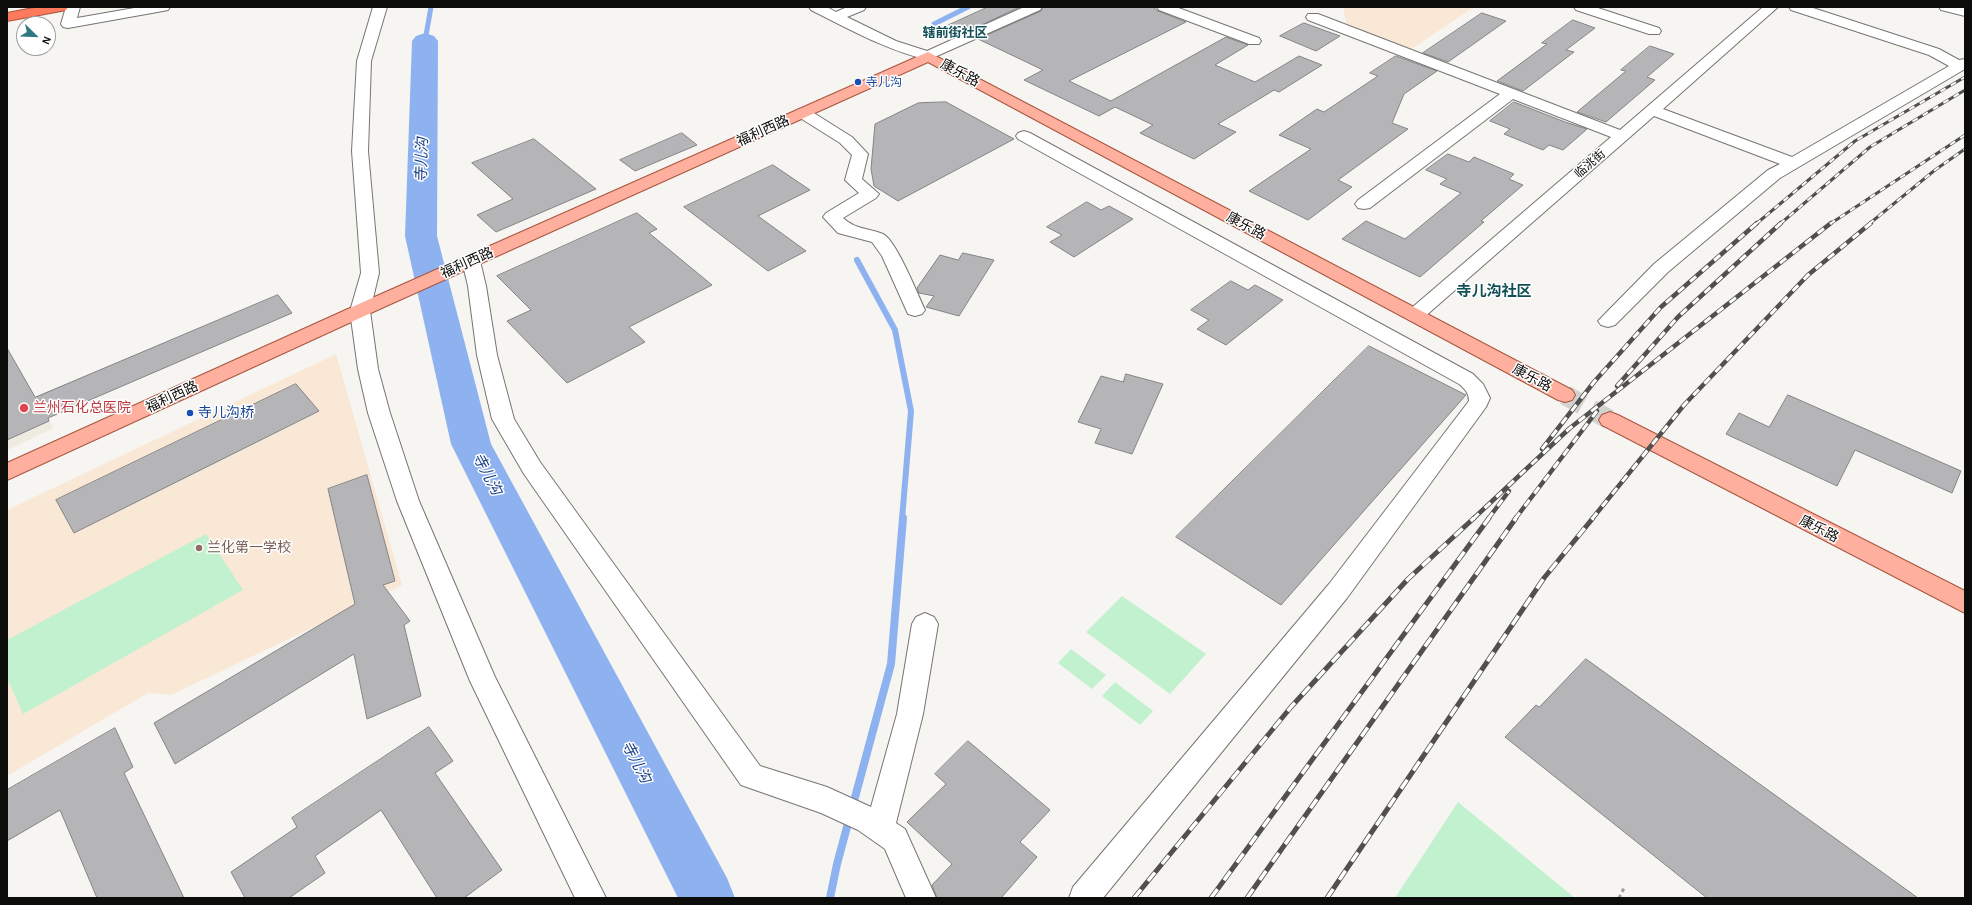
<!DOCTYPE html>
<html>
<head>
<meta charset="utf-8">
<style>
  body { margin:0 }
  #map { position:relative; width:1972px; height:905px; overflow:hidden; background:#f6f5f1; font-family:"Alegreya Sans",sans-serif }
  canvas { display:block }
  .frame { position:absolute; inset:0; border:8px solid #0c0c0a; pointer-events:none }
  .north { position:absolute; left:16px; top:16px; width:40px; height:40px; box-sizing:border-box; background:#fff; border:1px solid #9e9e9d; border-radius:50%; rotate:113deg; font-size:11px; font-weight:700; line-height:16px; text-align:center; color:#0c0c0a }
  .north::after { content:''; display:block; margin:auto; width:14px; height:18px; background:#307981; clip-path:polygon(50% 0,100% 100%,50% 72%,0 100%) }
</style>
</head>
<body>
<div id="map">
<canvas width="1972" height="905"></canvas>
<div class="frame"></div>
<div class="north">N</div>
</div>
<script>
const g = document.querySelector('canvas').getContext('2d');
g.lineJoin = 'round';
function paint(path, color) { g.fillStyle = color; g.fill(path, 'evenodd'); }
function stroke(path, color, width, dash) { g.strokeStyle = color; g.lineWidth = width; g.lineCap = dash ? 'butt' : 'round'; g.setLineDash(dash || []); g.stroke(path); }
function write(font, color, halo, rows, align = 'center') {
  g.font = font + ' "Alegreya Sans","Noto Sans SC",sans-serif'; g.lineWidth = 3; g.setLineDash([]); g.textBaseline = 'middle'; g.strokeStyle = halo; g.fillStyle = color; for (const [text, x, y, turn = 0] of rows) {
    g.save(); g.translate(x, y); g.rotate((+turn || 0) * Math.PI / 180); g.textAlign = isNaN(turn) ? turn : align; if (halo) g.strokeText(text, 0, 0); g.fillText(text, 0, 0); g.restore();
  }
}
paint(new Path2D(`
  M7,350l47,78 -47,22z`), '#eeebe0');
paint(new Path2D(`
  M1343,7h131l-64,43 -63,-24z
  M336,354l66,231 -231,110 -23,-2 -141,83v-266z`), '#f9e8d6');
paint(new Path2D(`
  M206,534l37,56 -220,124 -16,-36v-38z
  M1122,596l84,58 -36,40 -84,-62z
  M1071,649l35,26 -14,14 -34,-26z
  M1115,682l38,29 -13,14 -38,-29z
  M1458,802l117,96h-180z`), '#c2f1d0');
stroke(new Path2D(`
  M934,24l34,-17
  M425,41l6,-34`), '#8eb2f0', 5);
stroke(new Path2D(`
  M857,260l38,70 16,81 -9,108`), '#8eb2f0', 6);
stroke(new Path2D(`
  M830,898l7,-34 54,-200 12,-146`), '#8eb2f0', 8);
paint(new Path2D(`
  M425,33l9,3 4,5 -1,195 54,208 236,434 8,20h-57l-227,-454 -46,-208 7,-195 4,-5z`), '#8eb2f0');
const building = new Path2D(`
  M988,7h32l-56,26 -15,-8z
  M1043,7h110l5,4 28,11 -117,59 42,20 115,-64 22,8 -33,20 40,17 44,-26 23,9 -43,27 -5,-2 -56,34 18,8 -42,27 -54,-26 13,-8 -38,-18 -16,9 -75,-36 19,-10 -65,-31 63,-28z
  M1482,13l24,8 -58,41 -25,-9z
  M1573,20l22,8 -29,22 8,2 -51,39 -26,-10 50,-37 -5,-1z
  M1304,23l36,13 -24,15 -36,-15z
  M1650,46l24,8 -27,23 8,3 -49,42 -29,-10 49,-41 -5,-1z
  M1396,56l41,15 -33,23 -12,29 16,6 -70,51 14,7 -44,33 -59,-29 62,-42 -32,-14 38,-26 7,3 54,-36 -8,-3z
  M946,102l68,37 -116,62 -24,-15 -3,-17 4,-45 43,-21z
  M1514,102l51,20 22,7 -24,21 -14,-5 -6,5 -39,-16 6,-5 -20,-8z
  M682,133l15,12 -62,26 -15,-11z
  M534,139l62,50 -100,43 -19,-17 36,-16 -41,-36z
  M1448,154l21,8 5,-5 40,17 -5,5 14,6 -42,36 3,1 -64,55 -78,-38 24,-18 39,18 56,-46 -21,-9 7,-5 -21,-9z
  M773,165l37,25 -52,26 48,35 -38,20 -84,-64z
  M1087,202l14,8 8,-4 24,13 -59,38 -24,-15 12,-7 -15,-8z
  M637,213l20,16 -8,4 63,52 -83,42 16,15 -78,41 -60,-62 24,-11 -34,-34z
  M963,253l31,7 -35,56 -33,-9 8,-11 -15,-3 -2,-5 23,-33 18,5z
  M1231,281l17,9 7,-5 28,15 -57,45 -29,-16 12,-9 -18,-10z
  M278,295l14,18 -244,105 1,3 -42,19v-92l28,49z
  M1369,346l97,49 -185,210 -105,-68z
  M1126,374l37,10 -31,70 -37,-11 6,-14 -23,-7 23,-46 22,6z
  M296,384l23,27 -245,122 -18,-33z
  M1788,395l173,76 -9,22 -97,-43 -18,36 -111,-52 13,-21 30,14z
  M367,475l28,106 -12,4 27,36 -6,4 17,71 -54,23 -13,-65 -179,110 -21,-41 201,-119 -27,-115z
  M1586,659l332,239h-211l-202,-161 31,-32 3,2z
  M429,727l24,34 -18,12 67,97 -38,28h-27l-56,-88 -66,46 10,17 -36,25h-44l-14,-26 66,-45 -5,-9z
  M115,728l18,39 -9,6 60,125h-87l-37,-88 -53,31v-51z
  M968,741l82,69 -30,32 17,15 -36,41h-64l-5,-13 20,-21 -45,-42 39,-38 -11,-10z`);
paint(building, '#b5b5b8');
stroke(building, '#848487', 1);
stroke(new Path2D(`
  M1565,395l45,25`), '#d3d2ce', 20, [20, 10]);
const minor = new Path2D(`
  M66,7h14l-3,11 63,-11h30l-2,3 -5,1 -95,17 -5,-1 -2,-3z
  M373,7h14l-16,54 -3,90 11,122 -9,38 8,58 12,44 29,88 76,176 111,221h-31l-105,-217 -73,-180 -29,-88 -10,-44 -8,-58 11,-38 -9,-122 5,-90z
  M809,7h18l9,5 11,-5h19l-2,3 -17,7 49,24 31,10 97,-44h18l-2,3 -112,50c-42,-10 -79,-31 -117,-50z
  M1157,7h19l83,31 2,3 -2,3h-10l-90,-34z
  M1574,7h21l64,21 2,3 -2,3h-10l-73,-24z
  M1763,7h15l-115,102 129,48 157,-91 -20,-11 -138,-45 -2,-3h21l129,42 20,11 6,-1v10l-185,109 -112,94 -53,53 -7,2 -7,-2 -3,-4 56,-57 114,-94 12,-6 -126,-48 -232,203 -7,2 -7,-2 -3,-4 3,-4 203,-174 -98,-38 -143,109 -6,1 -6,-1 -3,-4 3,-4 142,-106 -192,-74 -2,-3 2,-3h10l302,116z
  M1939,7l26,1v8l-24,-6z
  M803,108l6,2 43,27 16,17 -6,25 17,15 -3,4 -33,20c11,11 25,10 40,16 13,6 35,61 42,76l-3,4 -7,2 -7,-2 -26,-58 -10,-14 -34,-9 -15,-16 3,-4 33,-20 -14,-13 7,-25 -12,-12 -43,-27 -2,-3 2,-3z
  M1024,131l6,2 443,241 10,10 7,14 -4,9 -139,191 -244,300h-34l4,-11 256,-303 140,-183c0,-8 -4,-12 -10,-17l-441,-245 -2,-3 2,-3z
  M471,255l6,2 3,4 6,25 11,69 17,64 26,43 220,304 67,21 44,20 26,-93 15,-90 4,-7 9,-4 9,4 4,7 -15,90 -27,109 9,6 31,69h-30l-21,-49 -27,-19 -37,-17 -80,-28 -217,-311 -32,-55 -15,-64 -9,-69 -6,-25 3,-4z`);
const major = new Path2D(`
  M928,52l644,338 3,5 -3,5 -7,2 -7,-2 -630,-338 -544,245 -377,173v-17l363,-164z
  M1610,412l8,3 347,176v22l-363,-188 -3,-5 3,-5z`);
const highway = new Path2D(`
  M39,7h29l-2,3 -5,1 -54,10v-8z`);
stroke(minor, '#767572', 2);
stroke(major, '#a9543f', 2);
stroke(highway, '#a9543f', 2);
stroke(new Path2D(`
  M1619,898l5,-10`), '#9c9b98', 3, [3.5, 3.5]);
paint(minor, '#fff');
paint(major, '#feaf9d');
paint(highway, '#fe7a5c');
const railFar2 = new Path2D(`
  M1756,224l99,-83 110,-64
  M1780,224l90,-77 95,-57
  M1830,224l135,-89
  M1869,224l66,-54 30,-21`);
const railFar1 = new Path2D(`
  M1617,386l61,-69 103,-94
  M1542,449l52,-67 67,-75 96,-84
  M1473,519l97,-91 261,-205
  M1488,519l21,-28
  M1515,519l82,-108
  M1592,519l92,-114 124,-130 63,-52`);
const rail = new Path2D(`
  M1134,898l157,-191 117,-128 66,-61
  M1211,898l278,-380
  M1247,898l269,-380
  M1327,898l217,-320 49,-60`);
stroke(railFar2, '#51504e', 3);
stroke(railFar1, '#51504e', 4.5);
stroke(rail, '#51504e', 5);
stroke(railFar2, '#fff', 2, [6]);
stroke(railFar1, '#fff', 3, [8]);
stroke(rail, '#fff', 3.5, [11]);
for (const [x, y, r, color] of [
  [858,82,4,"#1a4fb4"],
  [24,408,5,"#e0444e"],
  [190,413,4,"#1a4fb4"],
  [199,548,4,"#8d6e63"]
]) { const dot = new Path2D(); dot.arc(x, y, r, 0, 2 * Math.PI); g.fillStyle = color; g.fill(dot); stroke(dot, '#fff', 1.5); }
write('12px', '#164399', '#fff', [
  ["寺儿沟",866,82]
], 'left');
write('12px', '#0c0c0a', '#fff', [
  ["临洮街",1590,164,-41]
]);
write('bold 13px', '#124f56', '#fff', [
  ["辖前街社区",955,33]
]);
write('14px', '#0c0c0a', '#fff', [
  ["康乐路",960,73,28],
  ["福利西路",763,131,-24],
  ["康乐路",1246,226,28],
  ["福利西路",467,263,-24],
  ["康乐路",1532,378,28],
  ["福利西路",172,397,-25],
  ["康乐路",1819,529,27]
]);
write('14px', '#be3a42', '#fff', [
  ["兰州石化总医院",33,408]
], 'left');
write('14px', '#164399', '#fff', [
  ["寺儿沟桥",198,413]
], 'left');
write('14px', '#785e54', '#fff', [
  ["兰化第一学校",207,548]
], 'left');
write('italic 15px', '#163e86', '#fff', [
  ["寺儿沟",422,160,-89],
  ["寺儿沟",487,474,62],
  ["寺儿沟",636,762,62]
]);
write('bold 15px', '#124f56', '#fff', [
  ["寺儿沟社区",1494,291]
]);
</script>
</body>
</html>
